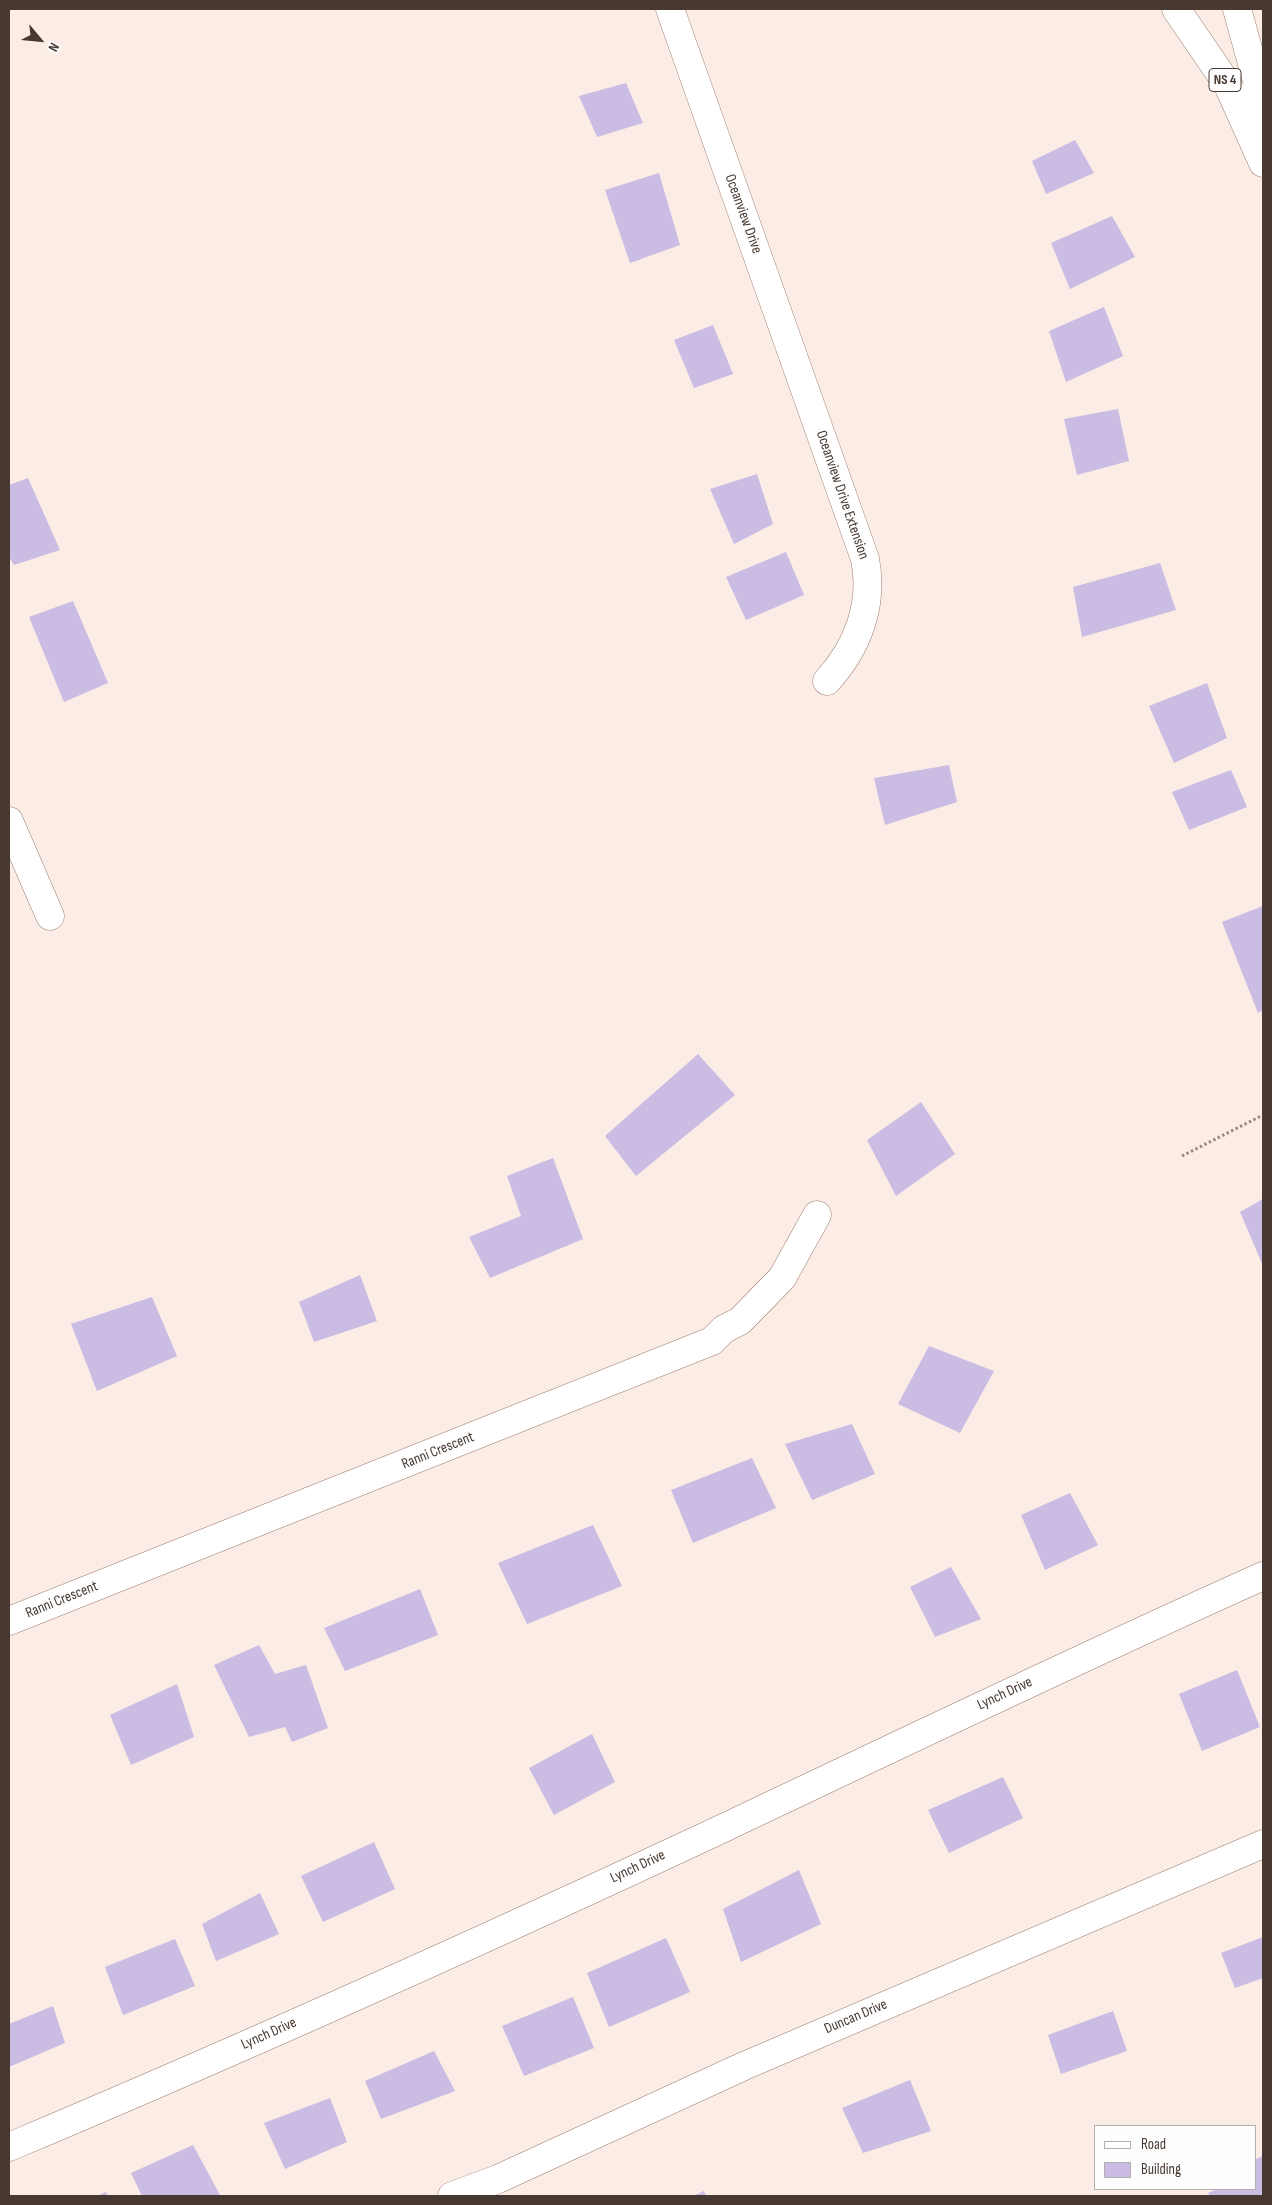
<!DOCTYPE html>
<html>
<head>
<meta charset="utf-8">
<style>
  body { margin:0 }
  #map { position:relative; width:1272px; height:2205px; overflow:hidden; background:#fbece6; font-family:"Sofia Sans Condensed",sans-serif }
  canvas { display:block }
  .frame { position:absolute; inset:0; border:10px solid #473932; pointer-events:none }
  .legend { position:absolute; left:1094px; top:2125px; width:162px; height:65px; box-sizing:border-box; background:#fdfdfd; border:1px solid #b4afac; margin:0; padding:6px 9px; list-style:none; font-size:15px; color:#473932 }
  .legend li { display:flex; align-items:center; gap:10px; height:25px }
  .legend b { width:25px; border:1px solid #b4afac }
  .north { position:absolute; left:15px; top:15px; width:50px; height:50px; -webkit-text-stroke:4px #fdfdfd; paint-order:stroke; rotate:118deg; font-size:14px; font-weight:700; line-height:20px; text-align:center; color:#473932 }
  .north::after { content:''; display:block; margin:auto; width:18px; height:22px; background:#473932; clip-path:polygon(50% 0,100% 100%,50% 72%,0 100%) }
</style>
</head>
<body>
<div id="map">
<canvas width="1272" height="2205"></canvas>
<div class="frame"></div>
<ul class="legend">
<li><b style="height:6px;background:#fff"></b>Road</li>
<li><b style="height:14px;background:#cabce3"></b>Building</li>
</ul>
<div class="north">N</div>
</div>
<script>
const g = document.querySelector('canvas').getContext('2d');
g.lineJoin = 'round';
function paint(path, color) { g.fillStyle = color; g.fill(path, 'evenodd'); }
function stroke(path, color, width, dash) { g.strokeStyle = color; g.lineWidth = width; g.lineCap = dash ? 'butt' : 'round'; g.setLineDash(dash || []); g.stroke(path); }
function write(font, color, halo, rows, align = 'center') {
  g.font = font + ' "Sofia Sans Condensed",sans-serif'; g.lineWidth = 4.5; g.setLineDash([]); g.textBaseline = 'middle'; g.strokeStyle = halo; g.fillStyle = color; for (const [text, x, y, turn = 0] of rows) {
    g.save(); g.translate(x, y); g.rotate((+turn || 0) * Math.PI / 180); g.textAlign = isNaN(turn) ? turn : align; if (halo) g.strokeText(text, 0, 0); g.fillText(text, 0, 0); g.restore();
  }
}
paint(new Path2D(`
  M626,83l17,40 -46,14 -18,-41z
  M1075,140l19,33 -48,21 -14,-33z
  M659,173l21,72 -50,18 -25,-73z
  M1112,216l23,41 -65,32 -19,-46z
  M1104,307l19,49 -57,26 -17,-51z
  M713,325l20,49 -39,14 -20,-48z
  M1118,409l11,52 -52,14 -13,-56z
  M757,474l16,50 -39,20 -24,-55z
  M28,478l32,72 -46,15 -5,-8v-72z
  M786,552l18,43 -58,25 -20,-43z
  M1160,563l16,47 -94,27 -9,-50z
  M73,601l35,82 -44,19 -35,-85z
  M1207,683l20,55 -53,25 -25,-57z
  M949,765l8,37 -72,23 -11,-47z
  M1231,770l16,37 -58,23 -17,-38z
  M1263,906v104l-5,3 -36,-91z
  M698,1054l37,41 -99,81 -31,-40z
  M921,1102l34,52 -59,42 -29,-56z
  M553,1158l30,81 -93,39 -21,-41 52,-21 -14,-40z
  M1263,1199v67l-23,-54z
  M360,1275l17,46 -63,21 -15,-40z
  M152,1297l25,59 -80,35 -26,-67z
  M929,1346l65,25 -34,62 -62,-29z
  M852,1424l23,50 -63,26 -27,-56z
  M752,1458l24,50 -83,35 -22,-53z
  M1070,1493l28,52 -53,25 -24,-55z
  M593,1525l29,61 -95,38 -29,-61z
  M951,1567l30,52 -46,18 -25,-50z
  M420,1589l18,46 -93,36 -21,-43z
  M259,1645l16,29 31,-9 22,63 -36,14 -7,-15 -36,10 -35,-72z
  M1237,1670l23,57 -58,24 -23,-57z
  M177,1684l17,53 -63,28 -21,-50z
  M592,1734l23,48 -61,33 -25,-47z
  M1003,1777l20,41 -74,35 -21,-43z
  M374,1842l21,47 -72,33 -22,-46z
  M799,1870l22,54 -80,38 -18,-53z
  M260,1893l19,41 -63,27 -14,-37z
  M1263,1937v41l-28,10 -14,-35z
  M666,1938l24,54 -81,35 -22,-54z
  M175,1939l20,47 -72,29 -18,-48z
  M573,1997l21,51 -70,28 -22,-50z
  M53,2006l12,37 -56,24v-43z
  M1113,2011l14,40 -66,23 -13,-39z
  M434,2051l21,40 -74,28 -16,-38z
  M910,2080l21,51 -68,22 -21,-45z
  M330,2098l17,44 -62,27 -21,-46z
  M193,2145l27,50 -78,1 -11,-23z
  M1263,2156v40h-53l-2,-3 9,-4h39v-30z
  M704,2191l2,5h-13z
  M106,2192l2,4h-12z`), '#cabce3');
const minor = new Path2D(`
  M670,9l195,550c9,45 -7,88 -38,122
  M9,821l41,95
  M9,1621l703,-280 12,-12 16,-8 42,-43 35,-63
  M9,2147c242,-102 482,-210 721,-322 177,-84 354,-169 533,-249
  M452,2196l46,-17 246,-113 519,-222`);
const primary = new Path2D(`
  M1176,9l52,76 35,78
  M1237,9l23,83 1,52`);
stroke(minor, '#9e7d6e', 29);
stroke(primary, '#9e7d6e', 29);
stroke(new Path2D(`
  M1182,1156l81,-41`), '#988a83', 3, [2.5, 2.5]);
stroke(minor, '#fff', 28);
stroke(primary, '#fff', 28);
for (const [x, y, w] of [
  [1225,80,32]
]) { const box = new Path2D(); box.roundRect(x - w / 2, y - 11.5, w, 23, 4); g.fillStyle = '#fdfdfd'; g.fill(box); stroke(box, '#473932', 1); }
write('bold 14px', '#473932', null, [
  ["NS 4",1225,80]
]);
write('15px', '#473932', '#fdfdfd', [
  ["Oceanview Drive",743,214,70],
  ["Oceanview Drive Extension",842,495,71],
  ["Ranni Crescent",438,1451,-22],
  ["Ranni Crescent",62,1600,-22],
  ["Lynch Drive",1005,1694,-25],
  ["Lynch Drive",638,1867,-25],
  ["Duncan Drive",856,2017,-23],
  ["Lynch Drive",269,2034,-24]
]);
</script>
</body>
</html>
